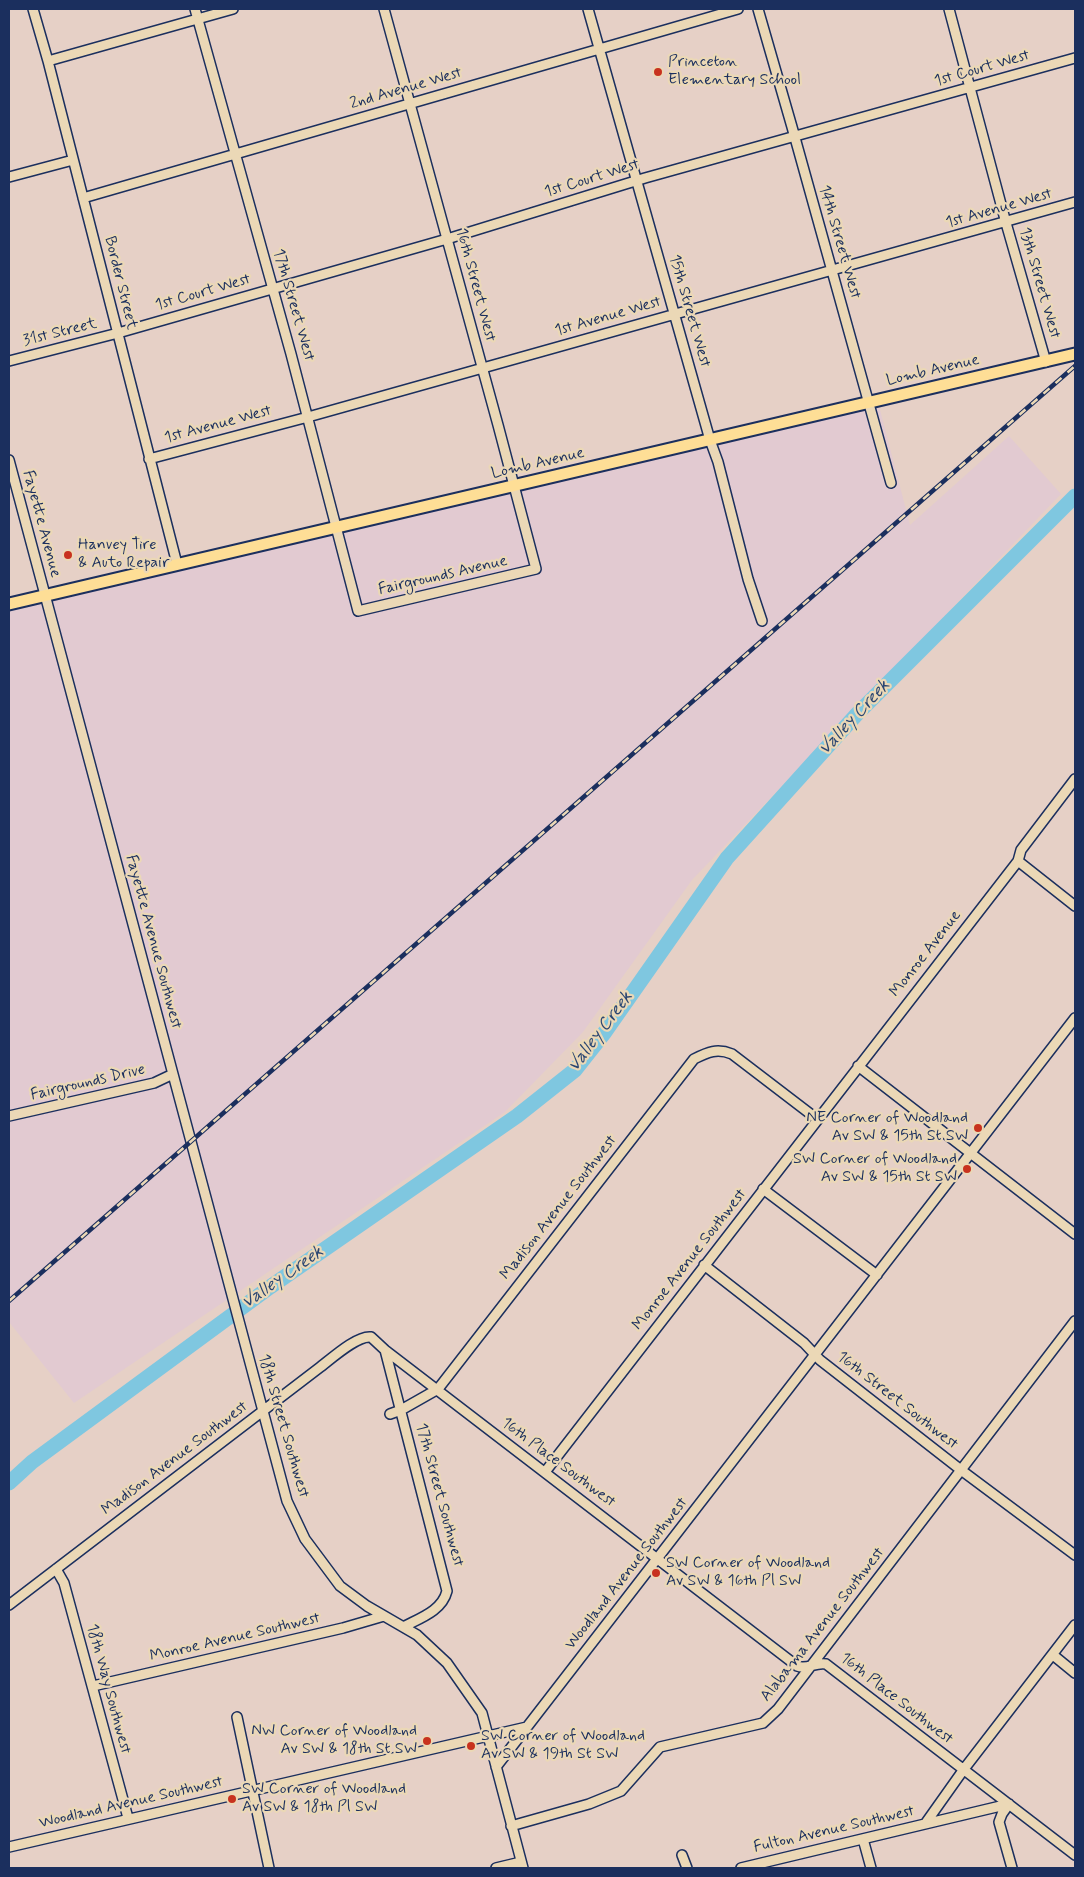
<!DOCTYPE html>
<html>
<head>
<meta charset="utf-8">
<style>
  body { margin:0 }
  #map { position:relative; width:1084px; height:1877px; overflow:hidden; background:#e6d0c6; font-family:Mynerve,sans-serif }
  canvas { display:block }
  .frame { position:absolute; inset:0; border:10px solid #1b2f5e; pointer-events:none }
</style>
</head>
<body>
<div id="map">
<canvas width="1084" height="1877"></canvas>
<div class="frame"></div>
</div>
<script>
const g = document.querySelector('canvas').getContext('2d');
g.lineJoin = 'round';
function paint(path, color) { g.fillStyle = color; g.fill(path, 'evenodd'); }
function stroke(path, color, width, dash) { g.strokeStyle = color; g.lineWidth = width; g.lineCap = dash ? 'butt' : 'round'; g.setLineDash(dash || []); g.stroke(path); }
function write(font, color, halo, rows, align = 'center') {
  g.font = font + ' Mynerve,sans-serif'; g.lineWidth = 4.5; g.setLineDash([]); g.textBaseline = 'middle'; g.strokeStyle = halo; g.fillStyle = color; for (const [text, x, y, turn = 0] of rows) {
    g.save(); g.translate(x, y); g.rotate((+turn || 0) * Math.PI / 180); g.textAlign = isNaN(turn) ? turn : align; if (halo) g.strokeText(text, 0, 0); g.fillText(text, 0, 0); g.restore();
  }
}
paint(new Path2D(`
  M879,406l31,119 99,-89 52,58 -369,386 -109,152 -78,80 -431,291 -65,-81v-711z`), '#e2cad1');
stroke(new Path2D(`
  M9,1483l23,-21 238,-175 247,-171 58,-46 30,-38 122,-174 130,-144 218,-218`), '#7fc7e0', 15);
const minor = new Path2D(`
  M33,9l15,52 129,503
  M195,9l96,345 67,257 178,-42 -38,-144 -114,-416
  M588,9l122,431 8,22 30,117 14,42
  M758,9l34,118 99,356
  M949,9l57,214 40,139
  M48,61l185,-52
  M9,177l64,-17
  M83,198l655,-189
  M9,361l109,-28 329,-94 198,-61 430,-120
  M149,459l159,-42 767,-215
  M9,460l278,1041 18,38 35,47 27,20 50,29 30,28 35,50 41,155
  M1018,861l57,45
  M858,1066l217,168
  M9,1116l145,-33 19,-9
  M763,1189l114,86
  M704,1265l100,78 16,17 141,110 114,85
  M385,1350l62,241c-5,20 -27,27 -44,36
  M390,1414l11,-4 37,-21 256,-330c14,-7 23,-11 38,-5l85,65
  M545,1472l473,-611 3,-11 54,-71
  M56,1569l8,14 64,235
  M9,1605l310,-237c12,-9 38,-33 52,-31l14,13 412,316c10,4 18,-4 29,-2l249,191
  M1053,1655l22,18
  M93,1686l250,-58 41,-12
  M237,1717l32,151
  M496,1767l31,-40
  M1009,1804l-7,10 -3,8 13,46
  M925,1824l84,-20
  M511,1826l78,-22 32,-13 39,-44 103,-24 15,-14 297,-388
  M863,1839l8,29
  M9,1847l518,-120 548,-709
  M682,1855l5,13
  M496,1868l25,-6
  M741,1868l184,-44 39,-55 111,-144`);
const major = new Path2D(`
  M9,604l1066,-250`);
stroke(minor, '#1b2f5e', 12);
stroke(major, '#1b2f5e', 15);
stroke(minor, '#ebd8b6', 9);
stroke(major, '#fede96', 11);
const rail = new Path2D(`
  M9,1301l1066,-935`);
stroke(rail, '#1b2f5e', 4.5);
stroke(rail, '#ebd8b6', 2.5, [8]);
for (const [x, y, r, color] of [
  [658,72,5,"#c8321e"],
  [68,555,5,"#c8321e"],
  [978,1128,5,"#c8321e"],
  [967,1169,5,"#c8321e"],
  [656,1573,5,"#c8321e"],
  [427,1741,5,"#c8321e"],
  [471,1746,5,"#c8321e"],
  [232,1799,5,"#c8321e"]
]) { const dot = new Path2D(); dot.arc(x, y, r, 0, 2 * Math.PI); g.fillStyle = color; g.fill(dot); stroke(dot, '#ebd8b6', 2); }
write('16px', '#1b2f5e', '#ebd8b6', [
  ["Princeton",668,63],
  ["Elementary School",668,81],
  ["Hanvey Tire",78,546],
  ["& Auto Repair",78,564],
  ["NE Corner of Woodland",968,1119,"right"],
  ["Av SW & 15th St SW",968,1137,"right"],
  ["SW Corner of Woodland",957,1160,"right"],
  ["Av SW & 15th St SW",957,1178,"right"],
  ["SW Corner of Woodland",666,1564],
  ["Av SW & 16th Pl SW",666,1582],
  ["NW Corner of Woodland",417,1732,"right"],
  ["Av SW & 18th St SW",417,1750,"right"],
  ["SW Corner of Woodland",481,1737],
  ["Av SW & 19th St SW",481,1755],
  ["SW Corner of Woodland",242,1790],
  ["Av SW & 18th Pl SW",242,1808]
], 'left');
write('16px', '#1b2f5e', '#ebd8b6', [
  ["1st Court West",982,69,-16],
  ["2nd Avenue West",406,89,-16],
  ["1st Court West",592,179,-17],
  ["1st Avenue West",999,209,-16],
  ["14th Street West",839,242,74],
  ["Border Street",120,283,76],
  ["13th Street West",1039,283,74],
  ["16th Street West",475,285,75],
  ["1st Court West",203,293,-16],
  ["17th Street West",293,305,74],
  ["15th Street West",689,311,74],
  ["1st Avenue West",608,317,-16],
  ["31st Street",60,333,-14],
  ["Lomb Avenue",933,371,-13],
  ["1st Avenue West",218,425,-15],
  ["Lomb Avenue",538,464,-13],
  ["Fayette Avenue",41,524,75],
  ["Fairgrounds Avenue",443,576,-13],
  ["Fayette Avenue Southwest",153,942,75],
  ["Monroe Avenue",926,954,-52],
  ["Fairgrounds Drive",88,1083,-13],
  ["Madison Avenue Southwest",559,1208,-52],
  ["Monroe Avenue Southwest",690,1260,-52],
  ["16th Street Southwest",897,1401,38],
  ["18th Street Southwest",283,1426,74],
  ["Madison Avenue Southwest",175,1459,-37],
  ["16th Place Southwest",558,1463,37],
  ["17th Street Southwest",439,1495,75],
  ["Woodland Avenue Southwest",627,1574,-52],
  ["Alabama Avenue Southwest",823,1625,-52],
  ["Monroe Avenue Southwest",235,1638,-13],
  ["18th Way Southwest",108,1689,75],
  ["16th Place Southwest",896,1699,38],
  ["Woodland Avenue Southwest",131,1803,-13],
  ["Fulton Avenue Southwest",834,1830,-13]
]);
write('italic 18px', '#2a4672', '#ebd8b6', [
  ["Valley Creek",855,718,-47],
  ["Valley Creek",601,1032,-53],
  ["Valley Creek",283,1278,-35]
]);
</script>
</body>
</html>
